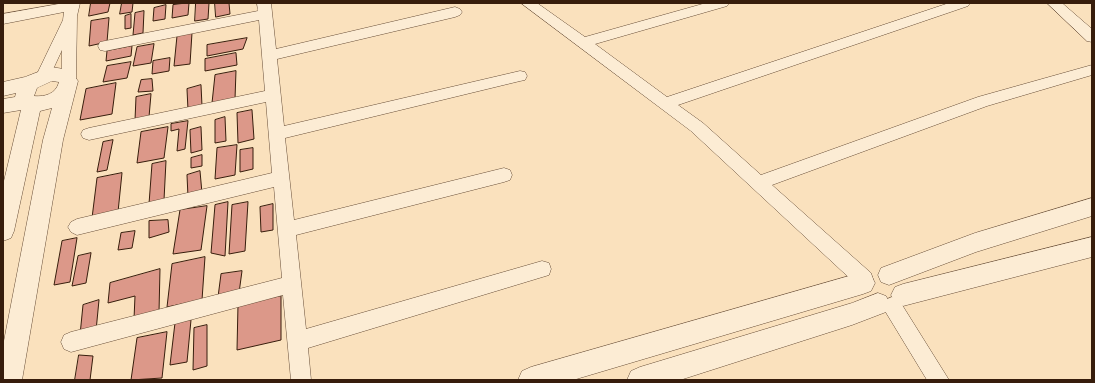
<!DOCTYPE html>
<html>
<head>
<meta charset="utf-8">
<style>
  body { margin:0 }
  #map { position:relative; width:1095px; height:383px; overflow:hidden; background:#fae1bd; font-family:"Libre Bodoni",serif }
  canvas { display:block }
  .frame { position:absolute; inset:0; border:4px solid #371d0c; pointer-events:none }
</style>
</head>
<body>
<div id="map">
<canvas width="1095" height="383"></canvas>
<div class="frame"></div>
</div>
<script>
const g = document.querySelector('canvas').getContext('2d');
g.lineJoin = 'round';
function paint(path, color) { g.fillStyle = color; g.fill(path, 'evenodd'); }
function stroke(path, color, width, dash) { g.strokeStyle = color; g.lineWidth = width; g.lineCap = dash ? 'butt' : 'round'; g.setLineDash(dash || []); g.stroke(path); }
const building = new Path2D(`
  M91,3h19l-2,9 -19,4z
  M122,3h11l-1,9 -12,2z
  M189,3l-1,12 -16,3 1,-13z
  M196,3h13l-1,16 -13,2z
  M215,3h14l1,11 -14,3z
  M166,5l-1,14 -12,2 1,-13z
  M144,11l-1,22 -10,2 2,-22z
  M131,14v14l-6,1v-13z
  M109,18l-2,24 -18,4 2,-25z
  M192,33l-2,31 -16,2 3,-30z
  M247,38l-4,11 -36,7v-11z
  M154,44l-3,19 -18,3 4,-19z
  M132,46l-1,10 -25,5 1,-10z
  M236,53l1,12 -32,6v-12z
  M170,58l-1,13 -17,3 1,-13z
  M131,62l-4,16 -24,4 4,-16z
  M236,71l-1,28 -23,4 3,-28z
  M152,79l1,12 -15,1 3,-12z
  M116,83l-4,31 -32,6 6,-31z
  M201,85l1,21 -14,4 -1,-21z
  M151,94l-2,23 -14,3 1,-23z
  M252,110l2,29 -16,4 -1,-30z
  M225,117l1,24 -11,2v-23z
  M188,121l-3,28 -8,2 2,-22 -8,2v-7z
  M168,127l-4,31 -27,5 4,-31z
  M201,127l1,23 -11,3 -1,-23z
  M113,140l-6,30 -10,2 6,-30z
  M237,145l-2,30 -20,4 2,-31z
  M253,148v21l-13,3v-22z
  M202,155v11l-11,2v-10z
  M166,161l-2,39 -15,4 3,-40z
  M200,171l2,22 -14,4 -1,-22z
  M122,173l-4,39 -26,6 5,-40z
  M228,202l-3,54 -14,-3 4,-48z
  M248,202l-3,49 -16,3 3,-49z
  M273,204v26l-12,2 -1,-25z
  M207,206l-6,44 -28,4 7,-44z
  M168,220l1,12 -20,6v-17z
  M135,231l-3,17 -14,2 3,-17z
  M77,238l-7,44 -16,3 8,-44z
  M91,253l-5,30 -14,3 6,-30z
  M205,257l-3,43 -35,7 5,-43z
  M160,269l-1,43 -25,7 1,-23 -27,7 2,-20z
  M242,271l-3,22 -21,4 3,-23z
  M281,296v44l-44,10 1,-45z
  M99,300l-3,31 -16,4 3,-30z
  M191,320l-4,42 -17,3 5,-42z
  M207,325v41l-14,4 1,-42z
  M167,332l-5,46 -31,2 6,-42z
  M79,355l14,1 -3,24h-15z`);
paint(building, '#dc9889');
stroke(building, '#371d0c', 1);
const minor = new Path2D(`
  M64,3h16l-3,13 -1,65 -2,4 -5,2 -5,-2 -2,-4v-31l-14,30 -5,1 -5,-1 -2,-4 27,-56 1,-8 -61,12v-10z
  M257,3h14l5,46 179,-42 5,2 2,3 -2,3 -5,2 -178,42 7,67 236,-55 5,1 2,4 -2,4 -5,1 -235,57 9,82 210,-52 6,2 2,5 -2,5 -6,2 -208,53 10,94 236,-68 7,2 2,6 -2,6 -241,73 3,32h-20l-8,-85 -212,57 -7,-3 -3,-7 3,-7 7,-3 211,-54 -8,-91 -197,48 -6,-3 -3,-5 3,-5 6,-3 195,-46 -6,-71 -177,38 -6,-2 -2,-4 2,-4 6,-2 176,-37 -6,-71 -154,31 -5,-1 -2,-4 2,-4 5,-1 153,-30z
  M521,3h16l48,34 121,-34h23l-2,3 -132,38 72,53 282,-94h21l-2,3 -290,99 25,18 58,52 217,-78 114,-32v10l-105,31 -215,79 99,88 2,6 -2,6 -7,3 -7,-3 -166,-154z
  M1047,3h15l30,26v13l-5,-1z
  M892,297l7,3 50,80h-22l-45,-74 3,-6z`);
const tertiary = new Path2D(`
  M51,67l19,3 8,11 -15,59 -41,240h-19v-34l40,-206 9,-32 -12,3 -26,120 -3,7 -8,3v-56l18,-75 -18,3v-14l12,-2 1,-4 -13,3v-14l22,-5zM52,81l7,1c-3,12 -14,15 -25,14l3,-8z
  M1092,198v18l-116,36 -87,33 -8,-3 -3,-7 3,-7 94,-35z
  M1092,237v20l-189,49 -8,-3 -4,-8 4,-8 8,-3z
  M863,272l8,3 4,8 -4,8 -8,3 -290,86h-55l4,-9 9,-4z
  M878,293l8,3 4,8 -4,8 -34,13 -172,55h-53l4,-9 9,-4 212,-64z`);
stroke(minor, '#684e38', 1);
stroke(tertiary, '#684e38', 1);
paint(minor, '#fcecd4');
paint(tertiary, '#fcecd4');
</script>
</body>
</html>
